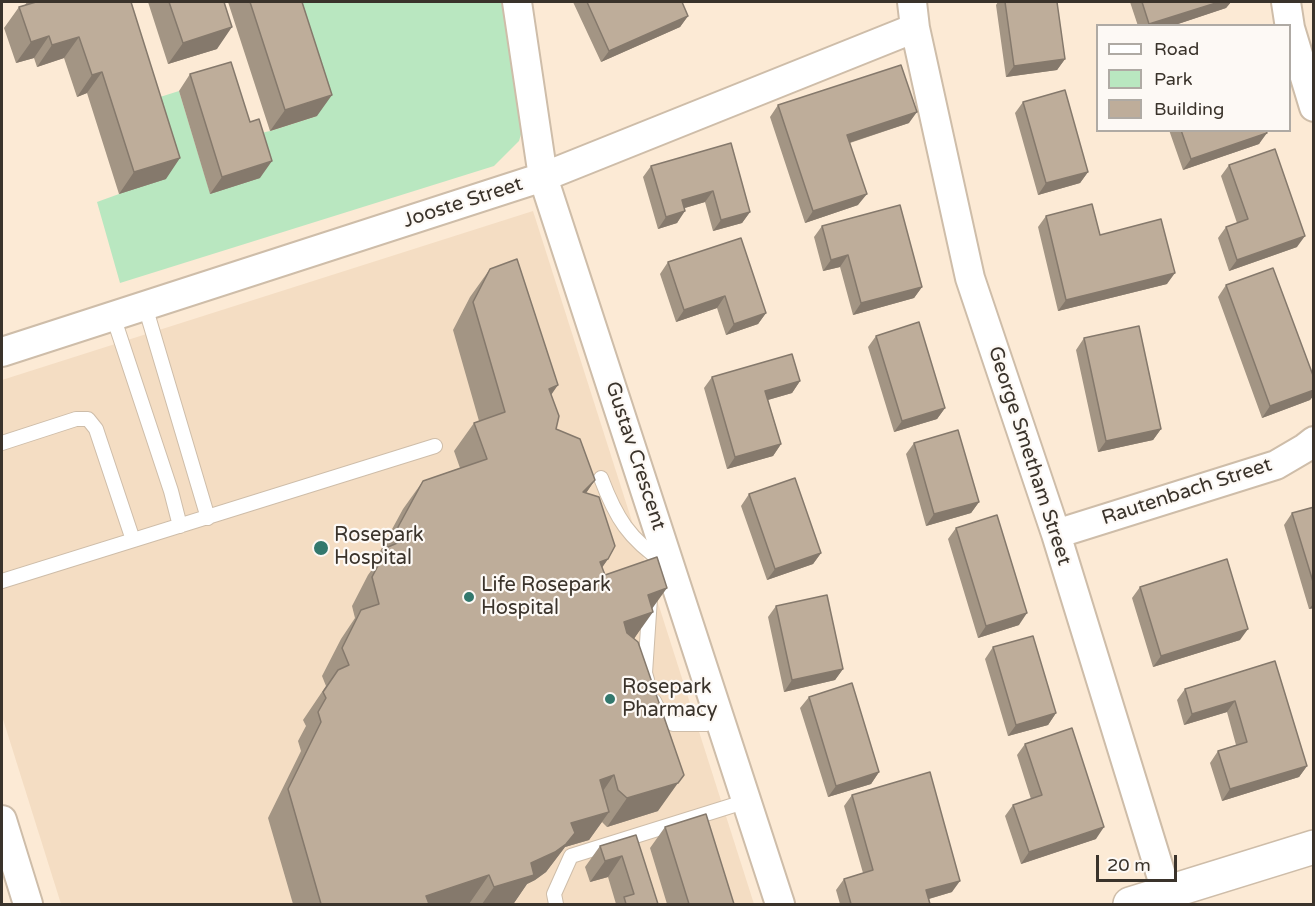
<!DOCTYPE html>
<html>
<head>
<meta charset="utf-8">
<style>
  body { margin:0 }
  #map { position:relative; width:1315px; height:906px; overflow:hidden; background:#fcead5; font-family:"Varela Round",sans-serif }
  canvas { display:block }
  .frame { position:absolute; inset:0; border:3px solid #3a332b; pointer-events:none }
  .legend { position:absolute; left:1096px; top:24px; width:195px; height:108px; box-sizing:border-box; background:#fdf9f5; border:2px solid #afaaa4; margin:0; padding:8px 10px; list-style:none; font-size:18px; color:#3a332b }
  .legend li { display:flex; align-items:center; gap:12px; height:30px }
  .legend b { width:30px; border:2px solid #afaaa4 }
  .scale { position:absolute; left:1096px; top:855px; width:81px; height:27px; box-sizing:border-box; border:3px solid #3a332b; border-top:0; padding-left:8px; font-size:18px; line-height:21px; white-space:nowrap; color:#3a332b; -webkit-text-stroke:4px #fdf9f5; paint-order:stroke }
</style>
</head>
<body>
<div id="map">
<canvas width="1315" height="906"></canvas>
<div class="frame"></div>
<ul class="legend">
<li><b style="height:8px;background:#fff"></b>Road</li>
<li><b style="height:16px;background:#b9e7c0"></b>Park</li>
<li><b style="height:16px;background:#bead9a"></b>Building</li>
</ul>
<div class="scale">20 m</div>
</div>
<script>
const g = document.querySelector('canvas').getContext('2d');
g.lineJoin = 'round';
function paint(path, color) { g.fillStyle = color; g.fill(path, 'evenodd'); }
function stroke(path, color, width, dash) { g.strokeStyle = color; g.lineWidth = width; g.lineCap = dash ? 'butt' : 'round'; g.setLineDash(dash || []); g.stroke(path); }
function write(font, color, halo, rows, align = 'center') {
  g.font = font + ' "Varela Round",sans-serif'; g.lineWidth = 4.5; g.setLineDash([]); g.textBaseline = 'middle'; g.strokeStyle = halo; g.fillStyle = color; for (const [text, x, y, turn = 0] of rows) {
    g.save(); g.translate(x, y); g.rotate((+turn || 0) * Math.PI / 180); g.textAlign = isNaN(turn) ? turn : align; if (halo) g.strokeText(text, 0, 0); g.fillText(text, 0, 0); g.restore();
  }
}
paint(new Path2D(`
  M533,211l221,693h-693l-59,-188v-336z`), '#f4ddc3');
paint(new Path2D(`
  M280,2h230l17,112 -8,27 -25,25 -374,117 -23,-81 22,-8 22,-91 38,-12 31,102 37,-57 23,-5 47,-15z`), '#b9e7c0');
const lane = new Path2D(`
  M145,306l63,212
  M113,316l58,175 9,35
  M2,443l74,-24h12l8,10 37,111
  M601,478c15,40 28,61 64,85
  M2,581l433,-135
  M647,680l-2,-7 5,-75
  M654,701l6,12 13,11h33l15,-4
  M556,904l-2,-10 17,-38 176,-55`);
const street = new Path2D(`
  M517,2l26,175 237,727
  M912,2l3,26 55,250 86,256 114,370
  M1286,2l4,26 24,79
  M2,352l541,-175 372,-149
  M1056,534l220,-69 29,-17 9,-7
  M2,820l26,84`);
const secondary = new Path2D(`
  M1130,904l184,-57`);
stroke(lane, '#cebda9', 16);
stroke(street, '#cebda9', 32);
stroke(secondary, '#cebda9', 36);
stroke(lane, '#fff', 14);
stroke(street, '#fff', 28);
stroke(secondary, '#fff', 33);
paint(new Path2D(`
  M27,2h104l35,177 -47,15 -32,-101 -10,4 -13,-39 -27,9 -3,-9 -18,5 -12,-35 15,-21 6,-2z
  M148,2h76l-7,47 -49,15z
  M228,2h74l15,114 -47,15z
  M573,2h109l6,14 -8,11 -79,35z
  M998,2h59l8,57 -8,11 -51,7 -10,-72z
  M1130,2h101l-5,6 -54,18h-34z
  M190,74l70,104 -50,16 -31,-103z
  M1023,102l65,70 -8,11 -42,12 -23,-82z
  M778,105l131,18 -59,20 8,62 -53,18 -35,-106z
  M1169,130h97l-7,14 -76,26z
  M731,143l19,69 -8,11 -29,8 -8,-29 -20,6 -8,15 -19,6 -15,-52 8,-11z
  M1229,165l68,82 -68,24 -11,-33 8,-11 11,-4 -16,-47z
  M1046,216l54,19 67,49 -109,27 -20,-84z
  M822,226l100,61 -8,11 -61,17 -13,-48 -17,4 -9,-34z
  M668,262l98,51 -8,11 -32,11 -9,-27 -41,14 -16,-48z
  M490,269l61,126 5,34 39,51 -9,13 22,66 -6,8 3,8 47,34 -18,30 24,172 -51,16 -5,-5 -13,18 -24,7 -19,25 -11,8 -8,4 -13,19 -4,1h-217l-25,-86 33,-67 -3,-10 8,-15 -3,-6 23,-34 -4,-10 19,-37 14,-21 -3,-12 16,-31 11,-15 -1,-5 25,-46 20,-28 37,-13 -6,-17 20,-28 5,-2 -26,-91 17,-33z
  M1226,285l88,93v17l-4,5 -48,18 -44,-121z
  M876,336l69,72 -8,11 -43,13 -26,-85z
  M1084,338l77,91 -8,11 -55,12 -22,-102z
  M712,377l88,4 -8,12 -24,7 13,44 -8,12 -46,13 -23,-81z
  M914,443l65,59 -8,11 -45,13 -20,-72z
  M749,494l72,59 -8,11 -46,16 -26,-74z
  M1314,507v101l-5,1 -25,-84 8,-12z
  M956,528l63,97 -41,13 -30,-99z
  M1140,587l100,53 -87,27 -21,-69z
  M776,606l67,63 -8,11 -51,12 -16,-75z
  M993,647l63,66 -8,12 -40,11 -23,-77z
  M1275,661l32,105 -8,11 -77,24 -12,-38 8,-12 18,-6 -9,-33 -43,13 -7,-25 8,-11z
  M809,697l70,75 -8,12 -43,13 -28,-89z
  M1025,744l71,95 -75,25 -16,-48 8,-11 18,-6 -14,-44z
  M852,795l100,97 -23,7 1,5h-90l-4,-14 8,-11 19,-6 -19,-67z
  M665,827l69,77h-67l-17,-56z
  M636,835l22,69h-42l-8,-27 -18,5 -5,-15 15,-21z`), '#a39584');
paint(new Path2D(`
  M1219,2h12l-5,6 -54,18h-24l1,-2z
  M688,16l-8,11 -79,35 8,-11z
  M232,27l-15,22 -49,15 15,-21z
  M49,36l-15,22 -18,5 15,-21z
  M79,37l-15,21 -27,9 15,-22z
  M1065,59l-8,11 -51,7 8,-11z
  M102,72l-15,21 -10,4 15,-22z
  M332,95l-15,21 -47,15 15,-21z
  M917,112l-8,11 -70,23 8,-11z
  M1267,133l-8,11 -76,26 8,-11z
  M180,158l-14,21 -47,15 15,-22z
  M272,161l-12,17 -50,16 12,-17z
  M1088,172l-8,11 -42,12 8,-12z
  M713,191l-8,11 -31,9 8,-11z
  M867,194l-9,11 -53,18 8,-12z
  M685,211l-8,12 -19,6 8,-12z
  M750,212l-8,11 -29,8 8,-11z
  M1305,236l-8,11 -68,24 8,-11z
  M848,255l-8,12 -17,4 8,-11z
  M1175,273l-8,11 -109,27 8,-11z
  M922,287l-8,11 -61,17 8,-12z
  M725,296l-8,12 -41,14 8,-12z
  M766,313l-8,11 -32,11 8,-11z
  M800,381l-8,12 -35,10 8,-12z
  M558,385l-20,29 11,-25z
  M1314,390v5l-4,5 -48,18 8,-12z
  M945,408l-8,11 -43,13 8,-11z
  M1161,429l-8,11 -55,12 8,-11z
  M781,444l-8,12 -46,13 8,-12z
  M595,480l-20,29 8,-17z
  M979,502l-8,11 -45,13 8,-12z
  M821,553l-8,11 -46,16 8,-11z
  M608,559l-20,29 12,-26z
  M667,588l-18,25 4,-1 -20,28 -29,11 20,-29 24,-27z
  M1314,603v5l-5,1z
  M1027,613l-8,12 -41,13 8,-12z
  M1248,629l-8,11 -87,27 8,-11z
  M843,669l-8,11 -51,12 8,-12z
  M1235,701l-8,11 -43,13 8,-11z
  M1056,713l-8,12 -40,11 8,-11z
  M1307,766l-8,11 -77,24 8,-12z
  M879,772l-8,12 -43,13 8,-11z
  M614,775l-20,29 6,-24z
  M678,783l-20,28 -51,16 20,-29z
  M609,812l-20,28 -24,7 -19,25 -11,8 -8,4 -13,19 -4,1h-28l12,-17 77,-64z
  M1104,827l-8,12 -75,25 8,-12z
  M622,856l-14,21 -18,5 15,-21z
  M489,875l-20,29h-49l6,-8z
  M960,881l-8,11 -34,10 8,-12z`), '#85796c');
const building = new Path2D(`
  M36,2h95l49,156 -46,14 -32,-100 -10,3 -13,-38 -27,8 -3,-9 -18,6 -12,-35z
  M169,2h55l8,25 -49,16z
  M250,2h52l30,93 -47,15z
  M587,2h95l6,14 -79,35z
  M1005,2h52l8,57 -51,7z
  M1142,2h77l-70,22z
  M231,62l19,60 9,-3 13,42 -50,16 -32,-103z
  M901,65l16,47 -70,23 20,59 -54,17 -35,-106z
  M1065,90l23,82 -42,11 -23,-81z
  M1181,130h85l1,3 -76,26z
  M731,143l19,69 -29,8 -8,-29 -31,9 3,11 -19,6 -15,-51z
  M1275,149l30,87 -68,24 -11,-33 22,-8 -19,-54z
  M1092,204l8,31 61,-16 14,54 -109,27 -20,-84z
  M900,205l22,82 -61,16 -13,-48 -17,5 -9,-34z
  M741,238l25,75 -32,11 -9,-28 -41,14 -16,-48z
  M517,259l41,126 -9,4 10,27 -3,13 24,10 15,41 -12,12 16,5 16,49 -7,13 -8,3 5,13 52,-18 10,31 -19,7 5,17 -29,10 3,11 11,9 46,133 -6,8 -51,15 -9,-8 -4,-15 -14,5 9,32 -38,11 4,10 -9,11 -11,8 -24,11 3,12 -40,12 -5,-12 -63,21 3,8h-108l-33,-115 33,-67 -3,-10 8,-14 -3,-6 15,-22 11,-5 -7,-17 19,-38 18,-6 -7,-27 16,-30 14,-6 -4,-14 25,-46 64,-22 -13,-36 31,-11 -32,-110 17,-33z
  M1273,268l41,110v12l-44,16 -44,-121z
  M919,322l26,86 -43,13 -26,-85z
  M1139,326l22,103 -55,12 -22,-103z
  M792,354l8,27 -35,10 16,53 -46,13 -23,-80z
  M958,430l21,72 -45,12 -20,-71z
  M795,478l26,75 -46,16 -26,-75z
  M1314,507v78l-22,-72z
  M997,515l30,98 -41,13 -30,-98z
  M1227,559l21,70 -87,27 -21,-69z
  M827,595l16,74 -51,11 -16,-74z
  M1033,636l23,77 -40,12 -23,-78z
  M1275,661l32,105 -77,23 -12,-38 29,-9 -12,-41 -43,13 -7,-25z
  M852,683l27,89 -43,14 -27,-89z
  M1072,728l32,99 -75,25 -16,-47 29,-10 -17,-51z
  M930,772l30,109 -34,9 4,14h-79l-7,-25 29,-9 -21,-75z
  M706,814l28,90h-45l-24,-77z
  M636,835l22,69h-32l-2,-7 10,-3 -12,-38 -17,5 -5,-15z`);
paint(building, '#bead9a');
stroke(building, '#85796c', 1.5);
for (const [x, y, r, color] of [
  [321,548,8,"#33786d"],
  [469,597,6,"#33786d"],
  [610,699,6,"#33786d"]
]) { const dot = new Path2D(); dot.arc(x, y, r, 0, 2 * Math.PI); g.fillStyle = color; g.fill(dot); stroke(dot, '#fdf9f5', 2); }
write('20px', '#3a332b', '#fdf9f5', [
  ["Jooste Street",463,203,-18],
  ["Gustav Crescent",635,456,72],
  ["George Smetham Street",1029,456,72],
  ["Rautenbach Street",1187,492,-18]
]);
write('20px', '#3a332b', '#fdf9f5', [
  ["Rosepark",334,536],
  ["Hospital",334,559],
  ["Life Rosepark",481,586],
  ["Hospital",481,609],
  ["Rosepark",622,688],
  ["Pharmacy",622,711]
], 'left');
</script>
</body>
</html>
